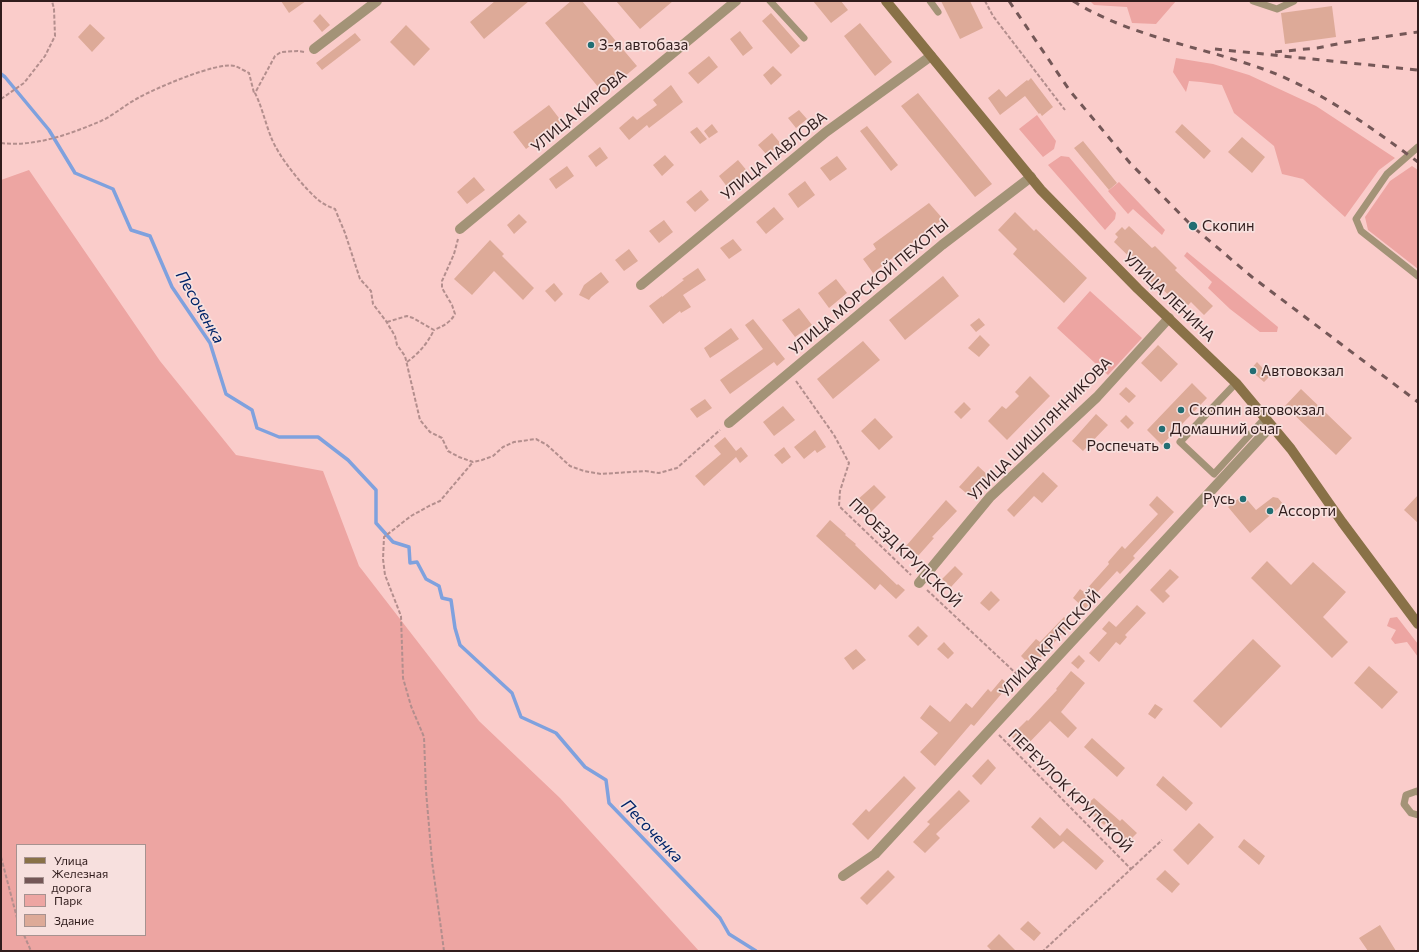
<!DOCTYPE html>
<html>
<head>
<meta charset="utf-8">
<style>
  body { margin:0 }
  #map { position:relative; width:1419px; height:952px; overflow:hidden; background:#faccca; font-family:Commissioner,sans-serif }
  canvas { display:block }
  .frame { position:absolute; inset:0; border:2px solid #301c1c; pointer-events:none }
  .legend { position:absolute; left:16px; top:844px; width:130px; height:92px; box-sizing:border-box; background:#f7e0de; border:1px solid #a79290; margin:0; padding:5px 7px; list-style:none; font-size:12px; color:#301c1c }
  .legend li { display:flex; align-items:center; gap:8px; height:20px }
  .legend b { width:20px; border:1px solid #a79290 }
</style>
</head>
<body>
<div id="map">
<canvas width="1419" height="952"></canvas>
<div class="frame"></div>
<ul class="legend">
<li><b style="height:5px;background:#897147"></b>Улица</li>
<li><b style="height:5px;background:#745757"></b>Железная дорога</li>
<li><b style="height:11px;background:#eda5a2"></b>Парк</li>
<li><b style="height:11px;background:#ddaa98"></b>Здание</li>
</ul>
</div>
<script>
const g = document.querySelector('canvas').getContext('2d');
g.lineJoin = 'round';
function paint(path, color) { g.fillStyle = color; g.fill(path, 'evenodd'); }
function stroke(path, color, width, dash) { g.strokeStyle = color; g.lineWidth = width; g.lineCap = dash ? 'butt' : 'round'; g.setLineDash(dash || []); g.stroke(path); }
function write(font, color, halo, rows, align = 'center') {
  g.font = font + ' Commissioner,sans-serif'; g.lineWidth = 3.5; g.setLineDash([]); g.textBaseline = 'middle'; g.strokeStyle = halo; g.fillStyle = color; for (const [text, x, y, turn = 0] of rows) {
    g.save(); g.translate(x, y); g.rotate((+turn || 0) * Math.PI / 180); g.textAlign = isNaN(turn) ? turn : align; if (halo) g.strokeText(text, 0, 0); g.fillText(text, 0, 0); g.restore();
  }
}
paint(new Path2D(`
  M1090,1h86l-20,23 -24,-1 -5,-16 -33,-2z
  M1176,58l37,6 36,11 67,31 79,52 -16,12 -34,47 -42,-38 -21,-5 -8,-28 -40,-33 -12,-28 -21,-3 -12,-1 -3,11 -13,-20z
  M1037,115l19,26 -2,8 -11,8 -24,-28z
  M1061,156l8,1 47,56 -1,6 -10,11 -57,-65z
  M1412,166l6,4v99l-50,-39 -3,-13 25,-36z
  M29,170l131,191 76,94 87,16 36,95 120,155 81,77 139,153h-698v-771zM17,845h128v90h-128z
  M1119,182l46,48 -3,5 -29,-26 -5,5 -20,-23z
  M1187,252l91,75 -1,5h-17l-30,-23 -22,-21 4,-6 -28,-26z
  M1090,291l52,47 -34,37 -51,-47z
  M1397,617l21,27v13l-11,-15 -12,2 -4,-5 5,-9 -9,-4 3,-8z`), '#eda5a2');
stroke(new Path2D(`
  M1,74l4,3 44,53 26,43 38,16 18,41 19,6 22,51 38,56 16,51 26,16 5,18 22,9h39l30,23 28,30v33l17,19 16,5 1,16 7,-1 9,17 13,7 3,12 9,2 4,28 5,17 52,48 9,24 35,16 29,34 21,13 3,23 111,115 9,16 27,17`), '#7fa1de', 3.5);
paint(new Path2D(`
  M281,1h25l-17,12z
  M495,1h34l-45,38 -14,-17z
  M571,1h11l55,65 -33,28 -59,-71z
  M616,1h57l-33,28z
  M813,1h28l7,9 -17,13z
  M941,1h29l13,27 -23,11z
  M1332,6l4,31 -51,7 -4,-31z
  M771,13l29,33 -9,8 -29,-33z
  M320,14l10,11 -8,7 -9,-11z
  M860,23l32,39 -17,14 -31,-40z
  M90,24l15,14 -13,14 -14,-15z
  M406,25l24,24 -16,17 -24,-24z
  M740,31l13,17 -10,8 -13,-17z
  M355,33l6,7 -39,30 -6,-7z
  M709,56l9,11 -20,17 -10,-11z
  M773,66l9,9 -11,10 -8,-10z
  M1031,78l22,29 -11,9 -2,-3 -1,1 -14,-18 -25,19 -12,-17 11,-9 7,8 21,-17 1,1z
  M671,85l12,17 -34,26 -2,-3 -18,15 -10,-12 14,-12 4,4 20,-15 -4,-5z
  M918,93l74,91 -17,13 -74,-91z
  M549,105l13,17 -36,27 -13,-17z
  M799,110l8,9 -11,9 -8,-10z
  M712,124l6,8 -9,6 -5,-7z
  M1182,124l29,27 -7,8 -29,-27z
  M867,126l31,39 -7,6 -31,-40z
  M697,127l10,12 -7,5 -10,-12z
  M772,133l9,11 -14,11 -9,-10z
  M1242,137l23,20 -13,16 -24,-21z
  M1083,141l34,42 -8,7 -35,-42z
  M600,147l8,11 -12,9 -8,-11z
  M665,155l9,10 -12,11 -9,-11z
  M837,156l10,13 -17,12 -10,-13z
  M738,160l10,12 -20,16 -9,-12z
  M567,166l7,10 -18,13 -7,-10z
  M474,177l11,13 -18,14 -10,-12z
  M805,181l10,14 -17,13 -10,-14z
  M701,190l8,10 -14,12 -9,-10z
  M929,203l14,16 -70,54 -10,-14 13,-10 -3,-5z
  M774,207l10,12 -18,15 -10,-12z
  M1015,212l19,19 2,-2 51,49 -23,25 -51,-49 4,-5 -19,-19z
  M519,214l8,8 -13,12 -7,-9z
  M664,220l9,12 -14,11 -10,-12z
  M1129,226l23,22 3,-2 22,22 -2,2 38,36 -9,9 -13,-13 -7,8 -30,-29 -2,2 -8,-8 2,-2 -32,-31 4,-5 -3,-3 7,-7 3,3z
  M733,239l9,11 -13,9 -9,-11z
  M490,240l14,14 -2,2 32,32 -11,12 -29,-29 -22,24 -18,-16z
  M629,249l9,12 -14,10 -9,-11z
  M698,268l8,12 -23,15 8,12 -10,6 -1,-2 -17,13 -14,-18 13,-10v1l22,-17 -2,-1z
  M601,272l8,10 -18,15 -2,3 -10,-5 5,-10z
  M943,276l16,20 -54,44 -16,-20z
  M836,279l11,14 -18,15 -11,-15z
  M554,283l9,11 -8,8 -10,-11z
  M799,308l13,17 -17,12 -13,-17z
  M979,318l6,7 -9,7 -6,-7z
  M753,319l32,40 -8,7 -3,-4 -44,32 -10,-14 43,-31 -18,-24z
  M731,328l8,11 -29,19 -6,-10z
  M980,335l10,10 -11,12 -11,-9z
  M863,341l17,19 -47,39 -16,-20z
  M1158,345l20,19 -17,18 -20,-19z
  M1257,362l13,14 -6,6 -14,-12z
  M1030,376l20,20 -43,44 -19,-19 14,-15 4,3 13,-13 -4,-4z
  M1192,383l15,15 -45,47 -15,-15z
  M1126,387l10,9 -7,7 -10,-9z
  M1301,389l51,49 -16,17 -51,-49z
  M705,399l7,9 -15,10 -7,-9z
  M964,402l7,7 -10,10 -7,-7z
  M783,406l12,14 -21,16 -11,-14z
  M1096,414l12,11 -25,26 -11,-10z
  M1126,415l8,8 -6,6 -8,-8z
  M875,418l18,19 -14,13 -18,-19z
  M815,430l11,17 -9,6 -2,-3 -11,9 -10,-12z
  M725,437l11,14 5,-4 7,9 -8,7 -4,-6 -32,29 -9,-10 26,-22 -7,-8z
  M784,447l7,10 -9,7 -8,-9z
  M978,466l12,11 -18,21 -13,-11z
  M1043,472l15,14 -16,17 -8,-7 -20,21 -7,-7z
  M874,485l12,12 -17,17 -13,-13z
  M1243,495l13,15 17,-13 5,1 5,6 -33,29 -22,-26z
  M1418,495v28l-14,-13z
  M1157,496l17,16 -41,44 2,2 -15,16 -3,-3 -26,28 2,1 -8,9 -12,-11 7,-9 4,3 25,-28 -1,-2 14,-16 3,3 33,-35 -9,-9z
  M946,500l11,11 -25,26 2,1 -16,18 -12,-10z
  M830,520l16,14 -1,1 11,9 -1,1 42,40 1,-1 7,6 -9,9 -16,-15 -5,6 -59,-54z
  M1267,561l24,24 22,-23 33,30 -23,25 25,25 -16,16 -81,-80z
  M955,566l8,8 -12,13 -9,-8z
  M1170,569l9,8 -14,14 5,5 -7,7 -13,-13z
  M991,591l9,9 -11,11 -9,-8z
  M1137,605l9,8 -21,22 2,2 -7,8 -4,-3 -17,20 -10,-9 18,-20 -5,-4 7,-8 7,6z
  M1064,617l7,7 -39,43 -11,-11 15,-17 4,3z
  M918,626l10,10 -10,10 -10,-10z
  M1253,639l28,27 -60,62 -28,-27z
  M944,642l10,11 -6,6 -11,-10z
  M856,649l10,11 -13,10 -9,-12z
  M1079,655l6,6 -7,8 -7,-6z
  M1369,666l29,26 -16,17 -28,-26z
  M1071,671l14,12 -24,29 16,16 -9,10 -18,-17 -26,27 -13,-12 16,-16 1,1 29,-31 -1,-1z
  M1002,679l10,8 -7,8 -2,-3 -29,34 -3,-2 -36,42 -15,-14 18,-19 -18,-15 10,-13 20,17 16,-19 6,5 16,-19 3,3z
  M1155,704l8,5 -8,10 -7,-5z
  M1092,738l33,30 -8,9 -33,-30z
  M988,759l8,9 -15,17 -9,-9z
  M904,776l12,12 -48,52 -16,-16 14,-15 3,3z
  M1163,776l30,27 -7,8 -30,-26z
  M959,790l11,11 -34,33 4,4 -15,15 -12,-11 17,-18 -3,-2z
  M1094,798l26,23 2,-2 15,14 -10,10 -20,-21 -3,3 -16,-14 1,-1 -4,-4z
  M1040,817l20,19 7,-8 37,33 -8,9 -33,-29 -9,8 -23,-22z
  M1199,823l15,14 -26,28 -15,-15z
  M1244,839l21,17 -6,9 -21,-18z
  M888,870l7,7 -28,28 -7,-7z
  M1165,870l15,14 -8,9 -16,-14z
  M1028,921l13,12 -7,8 -14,-12z
  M1380,925l16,26h-28l-9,-13z
  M999,934l17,17h-24l-5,-5z`), '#ddaa98');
stroke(new Path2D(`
  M985,1l8,15 72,94
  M304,52l-6,-1 -17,1 -6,4 -20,37c7,14 10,29 16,44 7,19 34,53 50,65 4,3 9,5 14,7l10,24 15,46 11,12 2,13 13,17 9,15 2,9 8,11 15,64 10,12 12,6 6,13 11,6 14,5 9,-2 11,-4 10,-9 11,-5 22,-3 11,6 23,21 14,5 17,3 44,-3 14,2 18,-5 43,-38
  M1,99l23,-16 21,-27 10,-20 -1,-27 -2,-8
  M1,143c35,4 69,-9 100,-22 13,-6 24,-16 37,-23 16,-9 80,-37 97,-32 5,2 10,5 14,7l5,20
  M387,322l20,-6 6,2 21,12c9,-4 16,-7 21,-16l-3,-9 -10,-17v-7l12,-27 4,-15
  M407,362c12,-9 20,-18 27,-32
  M796,381l38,54 15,28 -9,28 -1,15 72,69
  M927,590l95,89
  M999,735l132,134 -88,82
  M1,857l16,61
  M1131,869l31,-29
  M24,935l7,16
  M444,951l-12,-90 -6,-70 -2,-54 -13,-31 -8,-28 -2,-62 -16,-41 -2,-16 1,-22 27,-21 18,-10 11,-5 33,-39`), '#b38e8d', 2, [4, 2]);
stroke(new Path2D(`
  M770,1l34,37
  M930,1l8,11
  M1253,1l24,8 17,-8
  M1418,147l-31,27 -31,45 5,12 57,45
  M1236,383l-56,59 34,32 51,-56
  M1418,792l-1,-1 -11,4 -2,9 7,9 7,2`), '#a39377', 7);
stroke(new Path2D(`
  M314,49l63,-48
  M460,229l276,-228
  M641,285l185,-153 105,-76
  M729,423l213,-178 89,-68
  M919,583l71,-86 107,-100 72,-79
  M843,876l32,-22 396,-428`), '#a39377', 10);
stroke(new Path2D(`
  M886,1l155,189 97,99 98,94 55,66 51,73 76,102`), '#897147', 10);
stroke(new Path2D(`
  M1009,1l61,90 60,72 62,63 60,51 166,125
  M1073,1c58,36 126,45 190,68 54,19 109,59 155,93
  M1215,49l203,21
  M1275,52l42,-4 30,-6 71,-10`), '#745757', 3, [7, 7]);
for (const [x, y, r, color] of [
  [591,45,4,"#226e73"],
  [1193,226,5,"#226e73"],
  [1253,371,4,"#226e73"],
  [1181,410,4,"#226e73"],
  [1162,429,4,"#226e73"],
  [1167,446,4,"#226e73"],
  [1243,499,4,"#226e73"],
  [1270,511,4,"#226e73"]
]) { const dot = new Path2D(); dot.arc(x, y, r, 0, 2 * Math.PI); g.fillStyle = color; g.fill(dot); stroke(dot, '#f7e0de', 1.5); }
write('15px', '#301c1c', '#f7e0de', [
  ["3-я автобаза",599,45],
  ["Скопин",1202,226],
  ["Автовокзал",1261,371],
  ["Скопин автовокзал",1189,410],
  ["Домашний очаг",1170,429],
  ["Роспечать",1159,446,"right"],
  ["Русь",1235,499,"right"],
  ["Ассорти",1278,511]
], 'left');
write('15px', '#301c1c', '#f7e0de', [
  ["УЛИЦА КИРОВА",579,111,-40],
  ["УЛИЦА ПАВЛОВА",774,156,-39],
  ["УЛИЦА МОРСКОЙ ПЕХОТЫ",869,287,-40],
  ["УЛИЦА ЛЕНИНА",1169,297,44],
  ["УЛИЦА ШИШЛЯННИКОВА",1040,429,-45],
  ["ПРОЕЗД КРУПСКОЙ",905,553,44],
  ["УЛИЦА КРУПСКОЙ",1050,644,-47],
  ["ПЕРЕУЛОК КРУПСКОЙ",1070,791,45]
]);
write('italic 16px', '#002469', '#f7e0de', [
  ["Песоченка",200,307,60],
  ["Песоченка",652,831,46]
]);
</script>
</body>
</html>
